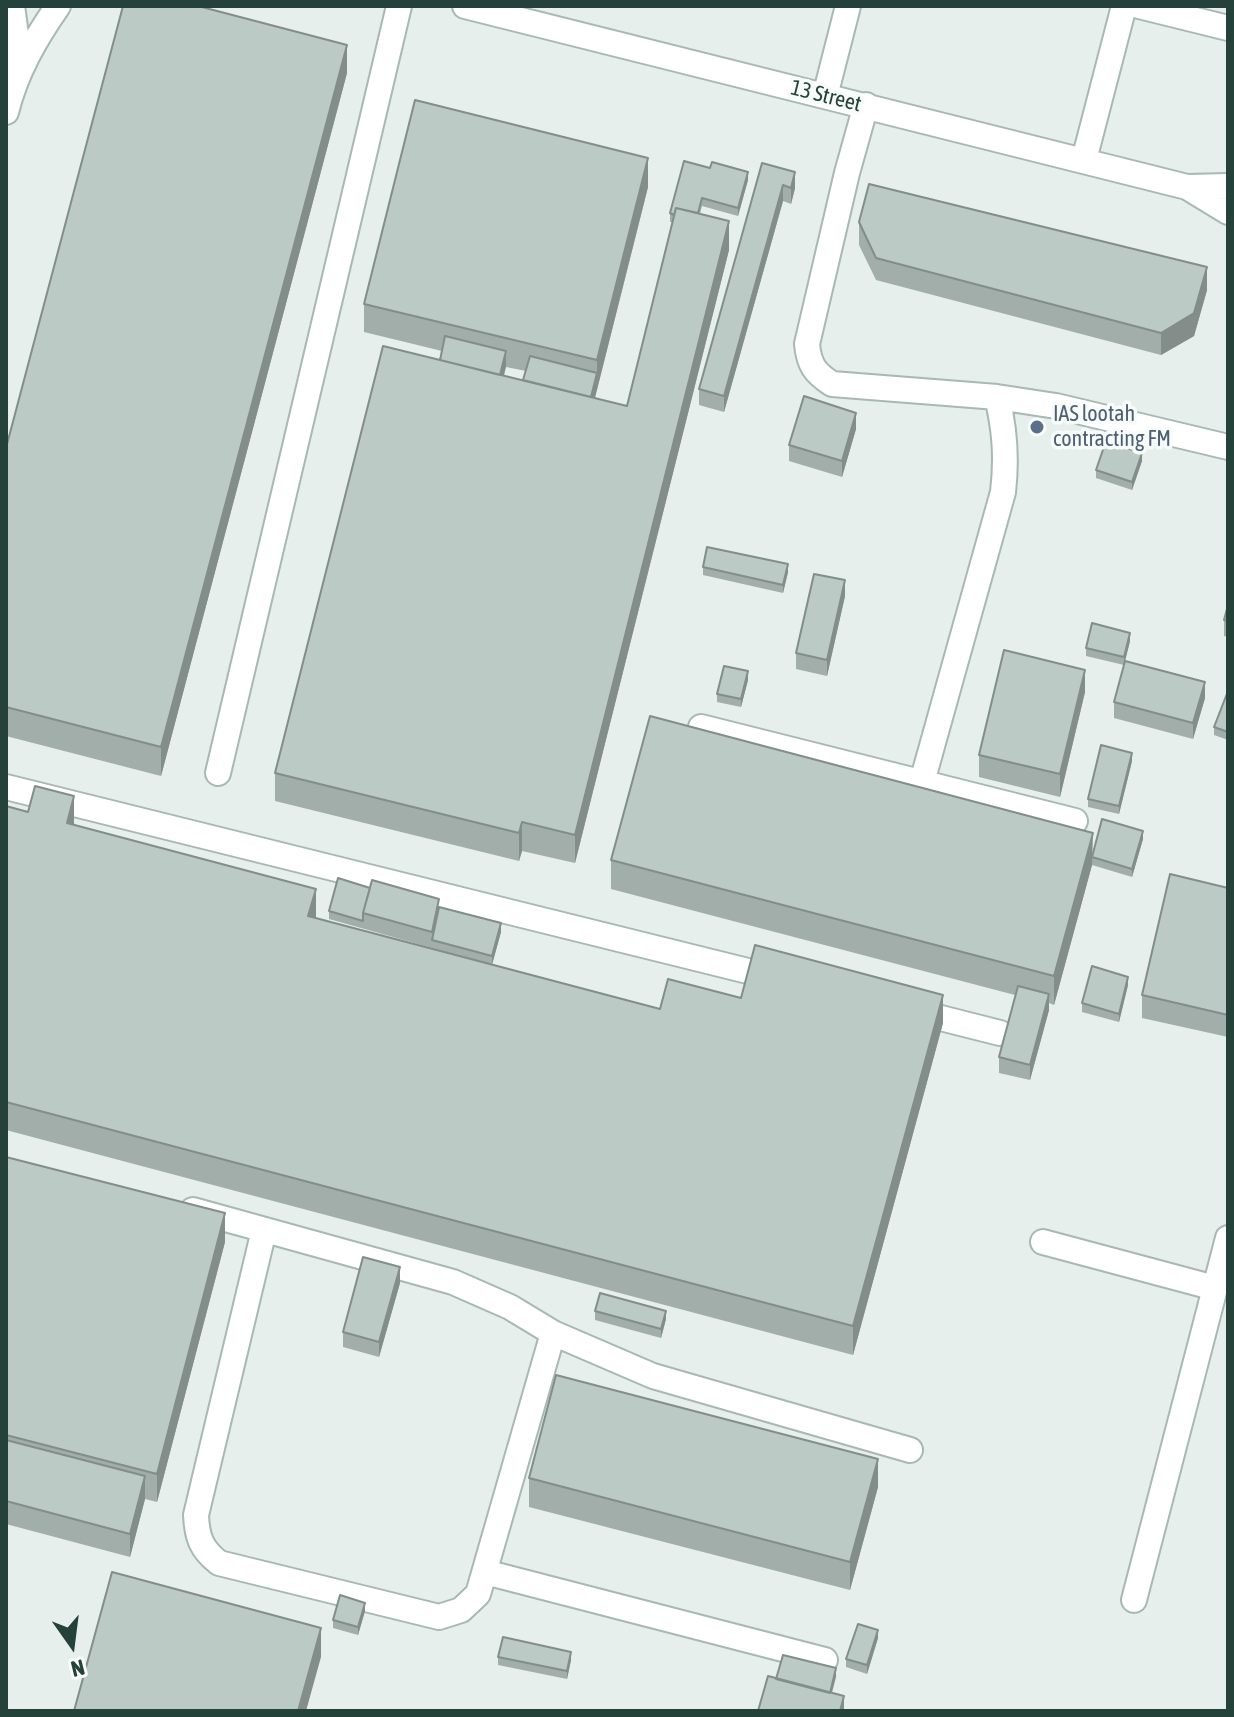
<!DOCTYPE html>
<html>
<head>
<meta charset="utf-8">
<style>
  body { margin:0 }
  #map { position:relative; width:1234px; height:1717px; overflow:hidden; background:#e6efeb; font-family:"Asap Condensed",sans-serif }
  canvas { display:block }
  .frame { position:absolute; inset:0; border:8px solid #24423a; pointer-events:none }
  .north { position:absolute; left:32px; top:1605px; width:80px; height:80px; -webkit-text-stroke:6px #f7fbf9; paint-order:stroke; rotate:166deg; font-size:22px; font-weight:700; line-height:32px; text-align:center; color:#24423a }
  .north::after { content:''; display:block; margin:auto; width:28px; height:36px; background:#24423a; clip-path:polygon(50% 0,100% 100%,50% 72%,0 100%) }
</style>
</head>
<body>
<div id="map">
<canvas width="1234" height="1717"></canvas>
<div class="frame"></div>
<div class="north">N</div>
</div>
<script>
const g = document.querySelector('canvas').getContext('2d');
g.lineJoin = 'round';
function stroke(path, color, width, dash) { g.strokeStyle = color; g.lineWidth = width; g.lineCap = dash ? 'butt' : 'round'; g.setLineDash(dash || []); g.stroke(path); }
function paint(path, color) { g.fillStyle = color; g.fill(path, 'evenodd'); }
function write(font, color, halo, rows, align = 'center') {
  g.font = font + ' "Asap Condensed",sans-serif'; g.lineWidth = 7; g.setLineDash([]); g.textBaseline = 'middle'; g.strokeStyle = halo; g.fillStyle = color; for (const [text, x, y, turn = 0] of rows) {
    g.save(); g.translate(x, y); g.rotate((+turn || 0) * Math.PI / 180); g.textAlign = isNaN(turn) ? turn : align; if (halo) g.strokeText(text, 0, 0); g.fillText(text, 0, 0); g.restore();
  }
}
const minor = new Path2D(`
  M12,6l4,29 -3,34
  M465,6l722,181 41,-1
  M1139,6l89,22
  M825,96l23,-90
  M866,105l-19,68 -40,171c2,21 8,29 25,40l165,13 59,9 172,41
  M6,112c10,-40 29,-73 52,-106
  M1084,160l40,-154
  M1187,187l41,25
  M701,727l374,94
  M218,773l181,-767
  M922,782l81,-290c4,-34 2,-62 -6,-95
  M6,787l774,192
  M913,1011l87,22
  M193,1210l260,72 57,25 43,26 100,43 257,74
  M264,1230l-68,285c1,22 5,34 23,48l220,54 22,-7 17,-16 75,-261
  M1043,1242l172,46
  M485,1572l340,88
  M1134,1600l94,-362`);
stroke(minor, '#a8b8b2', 28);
stroke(minor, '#fff', 24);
paint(new Path2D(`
  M347,73l-186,703 -155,-40v-288z
  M684,161l64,19 -10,36 -36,-10 -2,8 29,36 -154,613 -53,-12 -3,10 -244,-60v-28l165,-413 2,-9 -78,-19v-28l284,-117 -53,211 32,8 45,-184h-2v-9zM506,367l20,4 -3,9 -19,-4z
  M762,163l33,25 -4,16 -8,-3 -59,211 -25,-7v-16z
  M859,222l348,68 -13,46 -33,19 -285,-75 -17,-35z
  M856,429l-14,48 -53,-16v-16z
  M1142,461l-10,29 -36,-12v-8z
  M703,567l85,5 -5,21 -80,-18z
  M845,596l-18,80 -31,-7v-16z
  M1228,605v32l-4,-1v-16z
  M1130,641l-6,24 -38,-9v-8z
  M748,680l-7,27 -24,-5v-8z
  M1228,691v49l-14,-5v-8z
  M1085,692l-25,105 -81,-20v-22z
  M1205,698l-12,41 -79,-21v-16z
  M1132,761l-13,53 -31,-7v-8z
  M6,806l68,19 241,93 167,44 -153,-43v-8l110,-4 62,25 -9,32 168,45 81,-11 202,25 -90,332 -847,-225z
  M1143,839l-11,38 -40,-12 -38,140 -5,-2v7l-19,70 -31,-7v-16l16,-62 -404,-106v-29l482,-7z
  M1228,888v149l-86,-19v-23z
  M1128,985l-9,37 -37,-10v-9z
  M6,1157l219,85 -68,260 -12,-3 -15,58 -124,-33z
  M400,1283l-21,74 -36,-10v-15z
  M595,1311l71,8 -5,19 -66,-18z
  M529,1478l349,9 -28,103 -321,-83z
  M365,1611l-7,24 -25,-7v-8z
  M878,1638l-11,36 -21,-7v-8z
  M498,1657l73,3 -4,19 -69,-14z`), '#a1aea9');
paint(new Path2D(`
  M347,45v28l-186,703v-29z
  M648,158v29l-60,238v-16l9,-36v-13z
  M748,172v8l-10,36v-8z
  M795,172v16l-4,16v-16z
  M783,185v16l-59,211v-16z
  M729,221v29l-154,613v-28z
  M1207,267v23l-13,46 -33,19v-22z
  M506,351v15l-9,36v-15z
  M856,413v16l-14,48v-16z
  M1142,453v8l-10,29v-8z
  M788,564v8l-5,21v-8z
  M845,580v16l-18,80v-16z
  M1130,633v8l-6,24v-8z
  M1085,670v22l-25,105v-23z
  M748,671v9l-7,27v-8z
  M1205,682v16l-12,41v-16z
  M1132,753v8l-13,53v-8z
  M74,796v29l-7,-2z
  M522,822v29l-3,10v-28z
  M1143,831v8l-11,38v-8z
  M1093,833l-1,32 -38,140v-29z
  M316,889v28l-8,28v-29z
  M501,923v9l-9,33v-9z
  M1128,977v8l-9,37v-8z
  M1049,994v16l-19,70v-15z
  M943,995v28l-90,332v-29z
  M225,1213v29l-68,260v-28z
  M400,1267v16l-21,74v-15z
  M666,1311v8l-5,19v-9z
  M878,1459v28l-28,103v-28z
  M145,1476v23l-15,58v-23z
  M365,1603v8l-7,24v-8z
  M321,1628v29l-15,54h-8z
  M878,1630v8l-11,36v-9z
  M571,1652v8l-4,19v-8z
  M836,1668v9l-8,31v-9z
  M844,1696v15h-4z`), '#838d89');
const building = new Path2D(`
  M123,6h75l149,39 -186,702 -155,-40v-259z
  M415,100l233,58 -51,202 -233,-56z
  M684,161l26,7 2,-6 36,10 -10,36 -36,-10 -4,15 -22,-5 -2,7 -4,-2z
  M762,163l33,9 -4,16 -8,-3 -59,211 -25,-7z
  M869,184l338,83 -13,46 -33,20 -285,-75 -17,-36z
  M676,208l53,13 -154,614 -53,-13 -3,11 -244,-60 108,-427 244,60z
  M445,336l61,15 -6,24 -60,-15z
  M530,356l67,17 -6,24 -68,-17z
  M804,396l52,17 -14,48 -53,-16z
  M1106,441l36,12 -10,29 -36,-12z
  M707,547l81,17 -5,21 -80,-18z
  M814,574l31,6 -18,80 -31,-7z
  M1228,605v16l-4,-1z
  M1092,623l38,10 -6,24 -38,-9z
  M1004,650l81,20 -25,104 -81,-19z
  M1125,661l80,21 -12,41 -79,-21z
  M724,666l24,5 -7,28 -24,-5z
  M1228,691v41l-14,-5z
  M650,716l443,117 -39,143 -443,-116z
  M1101,745l31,8 -13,53 -31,-7z
  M35,786l39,10 -7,27 249,66 -8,27 352,93 8,-30 73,19 14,-53 188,50 -90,331 -847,-224v-296l22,6z
  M1102,819l41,12 -11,38 -40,-12z
  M1170,874l58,14v127l-86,-20z
  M338,878l32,10 -7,25v8l-34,-10z
  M372,880l67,19 -7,33 -69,-19z
  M439,907l62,16 -9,33 -60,-16z
  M1092,966l36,11 -9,37 -37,-11z
  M1018,986l31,8 -19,71 -31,-8z
  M6,1157l219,56 -68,261 -151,-39z
  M363,1257l37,10 -21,75 -36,-10z
  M600,1293l66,18 -5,18 -66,-18z
  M556,1375l322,84 -28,103 -321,-84z
  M6,1440l139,36 -15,58 -124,-33z
  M112,1572l209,56 -23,83h-224z
  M340,1595l25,8 -7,24 -25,-7z
  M858,1624l20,6 -11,35 -21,-6z
  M503,1637l68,15 -4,19 -69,-14z
  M783,1655l53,13 -6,25 -54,-14z
  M768,1676l76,20 -4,15h-82z`);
paint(building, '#bbcac4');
stroke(building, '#838d89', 2);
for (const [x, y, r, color] of [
  [1037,427,8,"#5c6f8a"]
]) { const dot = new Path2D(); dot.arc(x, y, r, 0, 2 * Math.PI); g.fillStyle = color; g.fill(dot); stroke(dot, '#f7fbf9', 3); }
write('22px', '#24423a', '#f7fbf9', [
  ["13 Street",826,96,14]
]);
write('22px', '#4e5e75', '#f7fbf9', [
  ["IAS lootah",1053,414],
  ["contracting FM",1053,439]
], 'left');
</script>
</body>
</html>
